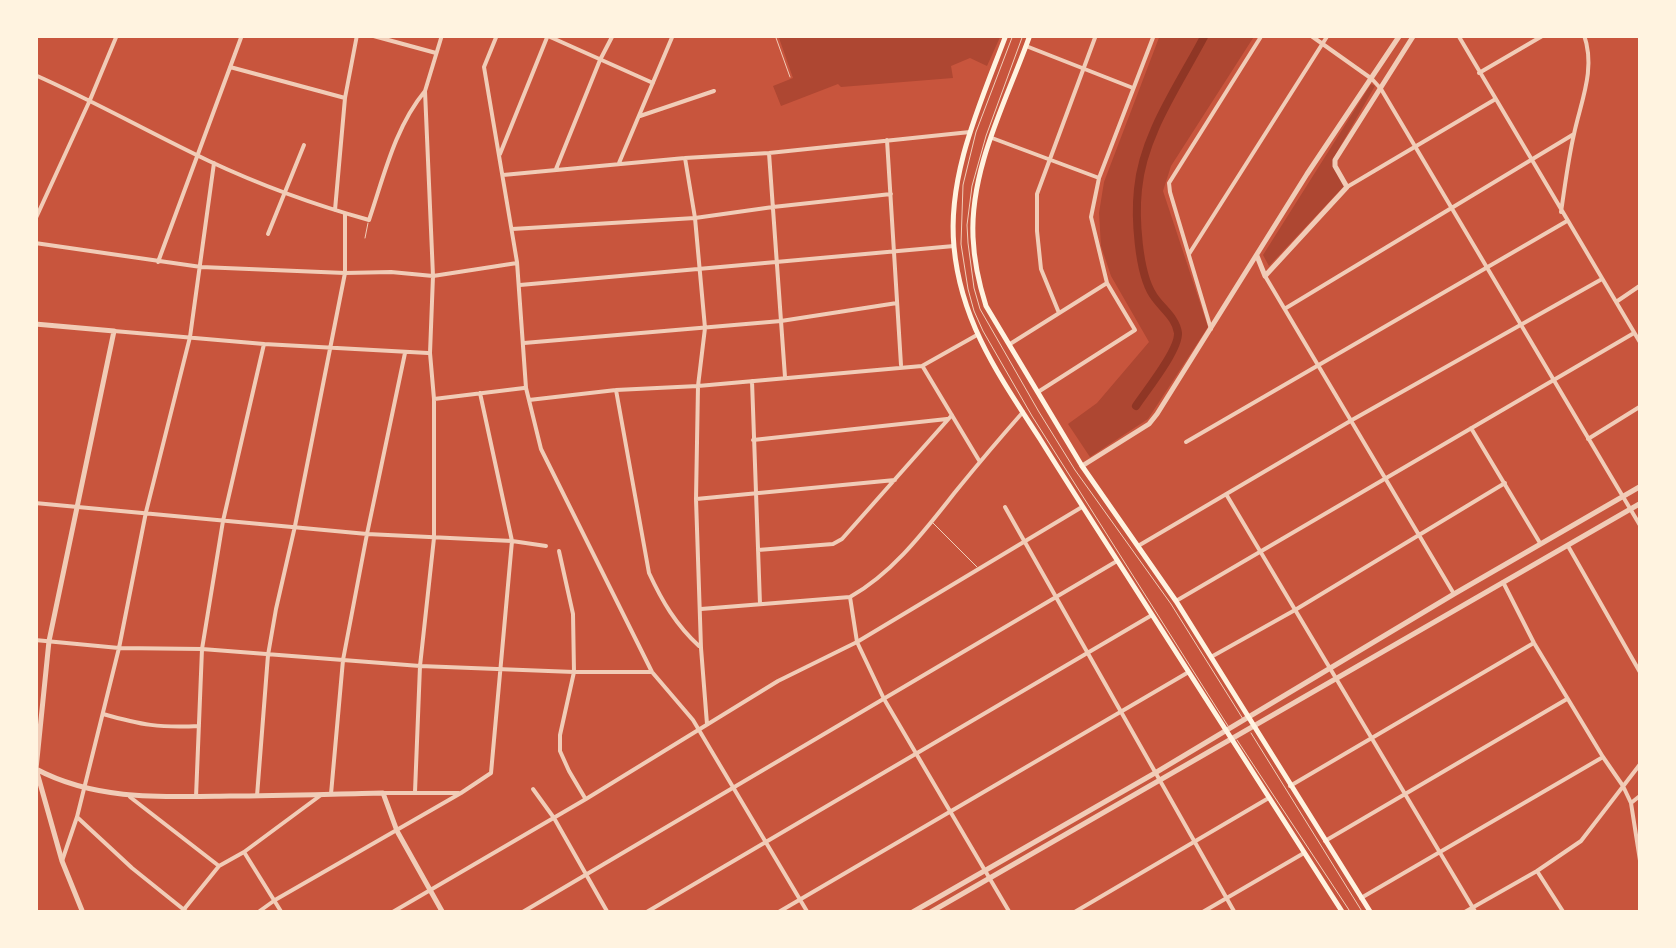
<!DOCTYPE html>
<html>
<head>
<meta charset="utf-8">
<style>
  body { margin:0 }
  #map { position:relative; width:1676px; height:948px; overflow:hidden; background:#c8553d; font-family:"IBM Plex Sans",sans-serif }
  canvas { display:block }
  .frame { position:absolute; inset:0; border:38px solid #fff3e0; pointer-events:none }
</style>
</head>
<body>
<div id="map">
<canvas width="1676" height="948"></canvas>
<div class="frame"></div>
</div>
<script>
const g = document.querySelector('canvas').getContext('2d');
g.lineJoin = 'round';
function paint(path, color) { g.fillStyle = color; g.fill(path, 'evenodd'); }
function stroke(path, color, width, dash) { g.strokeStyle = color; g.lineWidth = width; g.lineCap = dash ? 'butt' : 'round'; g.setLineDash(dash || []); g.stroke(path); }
paint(new Path2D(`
  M778,35h223l-14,31 -17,-8 -19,8 2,12 -112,9 -3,-3 -57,22 -8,-20 20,-8z
  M1160,35h95l-84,131 -8,25 45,136 -60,92 -58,38 -22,-33 29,-21 52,-61 -38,-66 -10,-30 -2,-33 5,-31z
  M1371,84l4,2 -42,73v7l11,20 -75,80 -6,-11z`), '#ae4732');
stroke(new Path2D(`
  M1136,406c10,-15 43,-56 42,-73 -2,-16 -17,-25 -25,-38 -15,-23 -18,-79 -15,-106 5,-55 42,-106 67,-154`), '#8f3625', 8);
stroke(new Path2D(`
  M775,35l15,42
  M1013,35l-37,97 -13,53 -2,59 7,45 6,22 9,20 49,85 196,310
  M1023,35l-37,101 -14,50 -5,39 1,18 6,45 6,21 59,103 36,58 96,134 72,115
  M365,238l3,-15
  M932,522l45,45
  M1251,733l112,180
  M1237,740l114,173`), '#f1ccb7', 1);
stroke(new Path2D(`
  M370,35l66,18
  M497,35l-13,32 33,195 9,126 15,61 111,223 41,48 115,193
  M1310,35l62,44 9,10 260,438
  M1458,35l183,309
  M548,36l105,47
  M1026,46l107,42
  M230,67l115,31
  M1479,73l65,-38
  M35,75c59,26 115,58 174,86 51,24 106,44 160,59 15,-44 26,-93 56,-129
  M640,116l74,-25
  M992,138l107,40
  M887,140l14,225
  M769,153l16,224
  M500,154l48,-119
  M685,158l10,60 10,110 -7,58 -2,113 5,149 6,76
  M619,163l54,-128
  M556,169l44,-109 13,-25
  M503,175l182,-17 84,-5 201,-21
  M1347,187l147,-87
  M335,210l10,-112 12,-63
  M1561,212c4,-26 7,-52 13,-78 7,-33 22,-65 10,-99
  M35,220l55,-120 27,-65
  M512,229l183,-11 78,-11 118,-13
  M268,234l36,-89
  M35,243l166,24 144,6 46,-1 42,4 84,-13
  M1189,254l139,-219
  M158,262l84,-227
  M1265,276l189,318
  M520,285l434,-39
  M1616,302l25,-17
  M1286,308l288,-174
  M1059,313l-18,-44 -4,-38v-37l59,-159
  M1211,329l-41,-137 -1,-9 93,-148
  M114,331l150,13 164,9
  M524,343l257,-22 116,-18
  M1010,344l97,-61
  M923,367l57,95
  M752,381l8,223
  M616,390l33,183c13,28 27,52 50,73
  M1038,392l97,-62 -28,-47 -16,-66 8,-39 55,-143
  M434,399l90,-11
  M529,400l87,-10 82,-4 224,-20 55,-31
  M1471,428l69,115
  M1588,439l53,-33
  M753,440l194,-21
  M1186,442l381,-221
  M1226,494l250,419
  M696,499l199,-19
  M35,503l332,31 145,7 34,5
  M1005,507l230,406
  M1138,546l214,-126 250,-141
  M1568,546l73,128
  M758,550l75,-6 9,-5 110,-124
  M559,551l14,63 1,58 -14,63v16l9,20 16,27
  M1503,582l31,61 69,114 20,29 8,17 10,64
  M850,597l7,45 27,57 126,214
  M1176,601l458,-268
  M701,609l149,-12c44,-25 75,-67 106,-106 22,-27 44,-53 67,-79
  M35,640l84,8 83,1 218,17 154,6h78
  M1211,657l84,-47 210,-127
  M103,714c39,11 56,14 96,12
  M1290,786l242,-142
  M533,789l21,29 54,95
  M415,792l5,-126 14,-128v-139l-4,-46 3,-77 -8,-185 17,-56
  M383,793h76
  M331,794l12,-134 24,-126 38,-181
  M257,796l11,-141 8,-46 19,-83 50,-253v-60
  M130,797l89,69
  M196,797l6,-148 21,-128 41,-177
  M1631,803l10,-8
  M77,817l55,51 56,45
  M1325,841l242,-142
  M244,852l38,61
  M62,861l15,-44 42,-169 27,-136 44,-175 24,-174
  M1537,871l27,42
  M1361,898l242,-141
  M181,913l38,-47 25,-14 77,-57
  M257,913l18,-13 186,-107 30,-20 21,-232 -32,-148
  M391,913l195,-114 192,-118 79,-39 225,-135
  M521,913l596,-352
  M645,913l507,-298
  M777,913l410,-240
  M1073,913l194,-114
  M1201,913l103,-60
  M1463,913l74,-42 44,-30 60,-78`), '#f1ccb7', 4);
stroke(new Path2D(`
  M1257,256l8,20 82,-89 -12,-21v-6l79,-125
  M35,324l79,7 -65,310 -13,128 26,92 21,52
  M1082,466l67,-42 8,-10 150,-240 93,-139
  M36,769c60,32 128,28 194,27 51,0 102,-2 153,-3l14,38 46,82
  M911,913l244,-140 299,-179 187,-108
  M929,913l712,-410`), '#f1ccb7', 5);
stroke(new Path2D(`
  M1006,35c-25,67 -59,139 -52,212 7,76 46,130 86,192 28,45 57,90 86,135 72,113 144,226 217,339
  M1030,35c-23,65 -60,132 -57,202 1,24 6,47 13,69l96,160 94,135 195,312`), '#fff3e0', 5);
</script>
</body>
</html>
